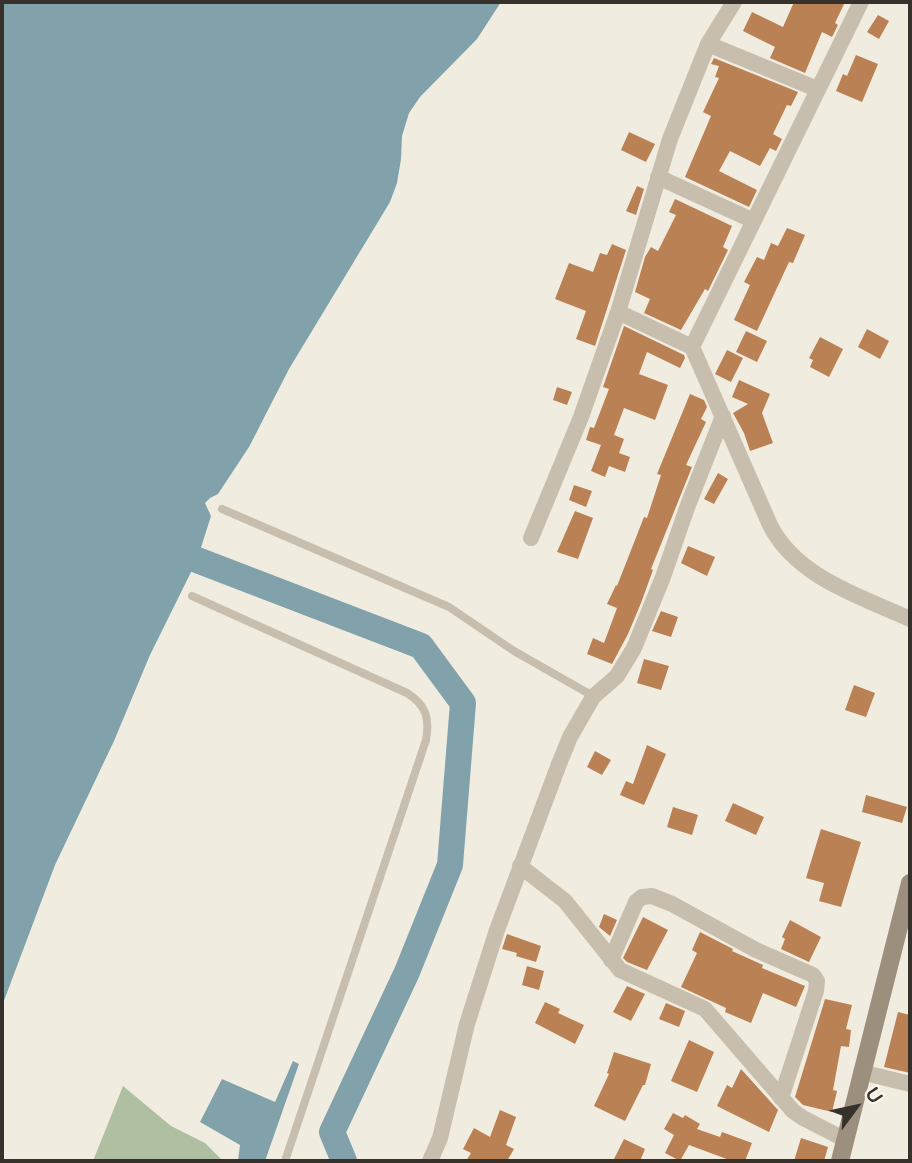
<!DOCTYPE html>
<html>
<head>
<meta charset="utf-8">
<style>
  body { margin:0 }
  #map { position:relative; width:912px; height:1163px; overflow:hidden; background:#f1ece0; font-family:"Varela Round",sans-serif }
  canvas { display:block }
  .frame { position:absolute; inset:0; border:4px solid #37312b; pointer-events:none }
  .north { position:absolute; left:821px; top:1072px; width:70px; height:70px; -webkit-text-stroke:5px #f9f5ec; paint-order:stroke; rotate:57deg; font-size:19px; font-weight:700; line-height:28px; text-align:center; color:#37312b }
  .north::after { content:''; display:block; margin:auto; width:24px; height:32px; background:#37312b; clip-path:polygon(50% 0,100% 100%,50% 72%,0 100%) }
</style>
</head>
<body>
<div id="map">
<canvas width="912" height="1163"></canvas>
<div class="frame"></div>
<div class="north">U</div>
</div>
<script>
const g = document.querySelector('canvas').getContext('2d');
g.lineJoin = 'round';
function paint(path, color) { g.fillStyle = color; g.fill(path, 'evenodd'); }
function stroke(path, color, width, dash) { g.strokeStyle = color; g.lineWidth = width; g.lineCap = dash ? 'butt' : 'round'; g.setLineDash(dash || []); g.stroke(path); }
paint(new Path2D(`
  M123,1086l48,40 34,17 18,18h-130z`), '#afbfa1');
paint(new Path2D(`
  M2,2h499l-24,37 -57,58 -11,16 -7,23 -1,23 -4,24 -7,19 -101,167 -40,78 -31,47 -8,4 -5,5 6,13 -14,44 -47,95 -36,86 -59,124 -53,141z
  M293,1061l6,3 -34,97h-27l2,-16 -40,-23 22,-43 53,23z`), '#82a2ab');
stroke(new Path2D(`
  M197,560l224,86 42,57 -13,162 -43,107 -75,160 12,29`), '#82a2ab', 26);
paint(new Path2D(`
  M794,2h51l-10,21 3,2 -6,12 -10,-5 -17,41 -35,-15 5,-11 -32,-16 9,-19 31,15z
  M878,15l11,6 -10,18 -12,-7z
  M856,55l22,9 -16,38 -26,-11 7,-17 4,2z
  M714,58l84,34 -7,14 -4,-1 -14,29 9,5 -6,12 -6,-3 -10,18 -30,-15 -11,20 38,19 -8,17 -64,-30 26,-61 -8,-4 16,-34 -4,-1 4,-11 -8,-2z
  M629,132l26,12 -9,18 -25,-12z
  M637,186l7,3 -8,26 -10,-4z
  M675,199l57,27 -9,21 5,3 -20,41 -3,-2 -24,41 -37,-17 6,-14 -15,-7 10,-35 6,-10 7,4 18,-36 -7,-3z
  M787,228l18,7 -12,28 -4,-1 -32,69 -23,-11 16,-35 -6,-3 13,-25 7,3 7,-17 7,3z
  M612,244l14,6 -31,96 -19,-7 10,-28 -31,-12 14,-36 24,9 7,-19 7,2z
  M624,326l60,29 1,3 -5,10 -33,-16 -8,22 29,11 -13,35 -31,-12 -10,27 10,4 -5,14 11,4 -5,15 -16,-6 -4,11 -14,-6 10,-26 -15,-5 4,-13 4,1 15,-39 -6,-2z
  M867,329l22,12 -9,18 -22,-12z
  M746,331l21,10 -10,21 -21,-10z
  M820,337l23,12 -14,28 -19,-10 3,-7 -4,-2z
  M727,350l16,8 -12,24 -16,-8z
  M739,380l31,14 -8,19 11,30 -23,8 -6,-18 -11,-20 15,-9 -16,-7z
  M557,387l15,5 -5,13 -14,-5z
  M690,394l14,6 3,7 -6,12 5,3 -20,43 6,2 -41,102 2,1 -12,33 -13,31 -16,30 -25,-10 6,-16 11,5 13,-35 -10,-4 9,-19 1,1 27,-69 3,1 14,-43 -4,-1z
  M718,473l10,6 -14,25 -10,-5z
  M574,485l18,6 -6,16 -17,-7z
  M575,511l18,7 -15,41 -21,-7z
  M688,546l27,11 -8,19 -26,-13z
  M661,611l17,6 -7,20 -19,-6z
  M644,659l25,7 -8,24 -24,-7z
  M854,685l21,8 -9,24 -21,-7z
  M647,745l19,9 -22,51 -24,-10 6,-14 7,3z
  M595,751l16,9 -9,15 -15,-8z
  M866,795l41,12 -5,16 -40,-11z
  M733,803l31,14 -8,18 -31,-14z
  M673,807l25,8 -6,20 -25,-8z
  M821,829l40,13 -20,65 -22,-6 5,-18 -18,-5z
  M604,914l13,6 -7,16 -11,-9z
  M643,917l25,13 -21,40 -20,-8 -4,-4z
  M790,920l31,17 -12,25 -28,-13 4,-10 -3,-2z
  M700,932l33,17 -1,2 31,14 -1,3 43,18 -9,21 -33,-14 -12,30 -26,-11 1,-4 -45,-21 16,-34 -5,-3z
  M507,934l34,12 -5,16 -20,-6 1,-3 -15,-4z
  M527,966l17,5 -5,19 -17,-5z
  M627,986l18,8 -14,27 -18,-9z
  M825,999l27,6 -6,24 5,1 -2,17 -8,-1 -8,44 4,1 -5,21 -29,-7 -8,-8z
  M545,1002l15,7 -2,4 26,12 -9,19 -40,-21z
  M666,1003l19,8 -6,16 -20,-8z
  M898,1012l12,3v58l-26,-6z
  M689,1040l25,12 -17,40 -26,-11z
  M614,1052l37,12 -6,21h-2l-18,36 -31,-15 15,-32 -2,-1z
  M741,1069l37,41 -9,22 -52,-26 10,-21 5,3z
  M500,1110l16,7 -10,28 8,4 -7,12h-41l5,-8 -8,-4 11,-21 16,9z
  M673,1113l10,5 2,-3 15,9 -3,5 23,8 2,-5 30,11 -7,18h-13l-43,-16 -9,16 -15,-8 9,-18 -10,-6z
  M801,1138l27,9 -4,14h-30z
  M624,1139l21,10 -5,12h-27z`), '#ba8155');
stroke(new Path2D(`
  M222,509l227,98 65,44 79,45
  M192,596l215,97c19,12 23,25 19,47l-141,421`), '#c8bead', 8);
stroke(new Path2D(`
  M861,2l-169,345 78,178c26,52 90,71 140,94
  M708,44l109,45
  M658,177l96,44
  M618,312l74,35
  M531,538l50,-121 37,-105 52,-173 38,-95 26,-42
  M520,866l45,35 55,69 85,39 88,102 10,7 41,21
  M611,960l25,-58 6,-5 10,-1 20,8 84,46 57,25 4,6 -1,10 -35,107
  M861,1072l49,12
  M430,1161l10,-23 27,-114 30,-94 62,-166 11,-27 23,-40 24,-21 17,-28 29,-71 25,-72 35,-89`), '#c8bead', 16);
stroke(new Path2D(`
  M840,1161l70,-278`), '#9c8f7e', 18);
</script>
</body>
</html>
